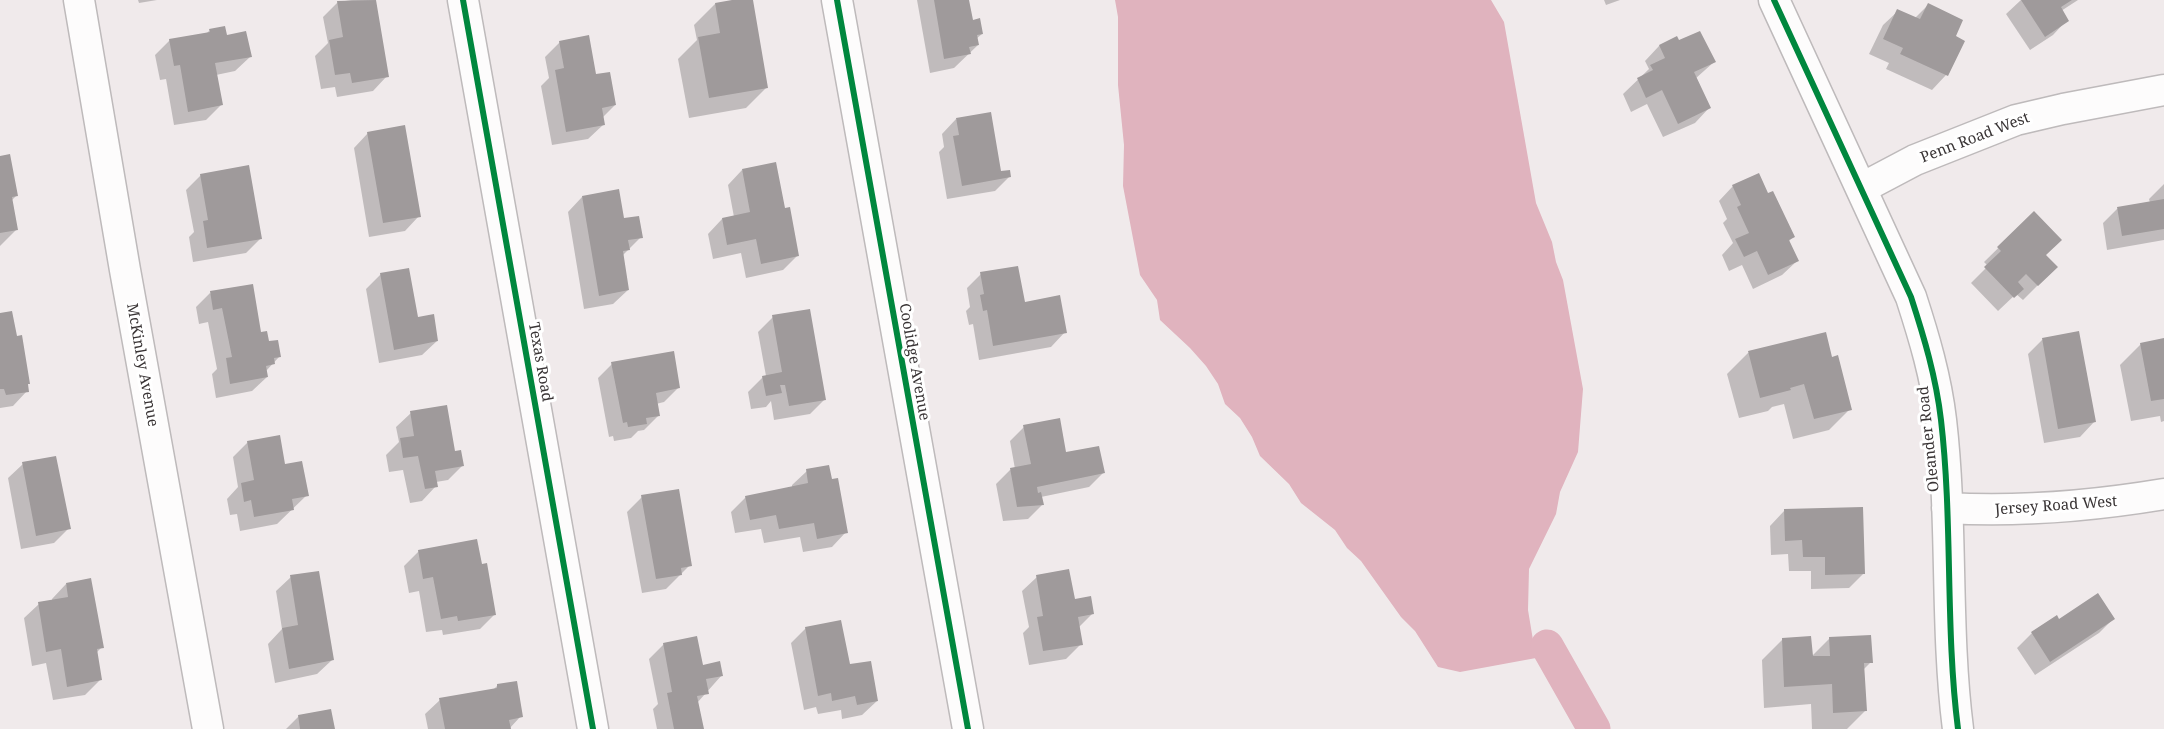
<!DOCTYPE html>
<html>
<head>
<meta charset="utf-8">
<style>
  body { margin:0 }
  canvas { display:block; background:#f0eaeb }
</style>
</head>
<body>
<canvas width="2164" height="729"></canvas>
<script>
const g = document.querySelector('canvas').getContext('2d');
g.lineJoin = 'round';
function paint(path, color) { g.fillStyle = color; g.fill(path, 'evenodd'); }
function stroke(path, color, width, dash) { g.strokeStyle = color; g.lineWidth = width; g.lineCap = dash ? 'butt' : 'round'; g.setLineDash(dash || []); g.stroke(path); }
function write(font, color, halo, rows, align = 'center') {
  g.font = font + ' "Noto Serif",serif'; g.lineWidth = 6; g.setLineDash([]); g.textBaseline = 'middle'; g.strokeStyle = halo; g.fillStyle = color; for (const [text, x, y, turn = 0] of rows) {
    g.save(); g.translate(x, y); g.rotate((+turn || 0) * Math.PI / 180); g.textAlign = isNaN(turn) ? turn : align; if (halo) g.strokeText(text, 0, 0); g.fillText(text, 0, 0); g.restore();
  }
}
paint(new Path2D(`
  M1115,0h376l13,22 32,181 16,39 4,20 7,18 20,109 -5,63 -18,40 -4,22 -27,55 -1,41 8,48 -76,14 -22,-5 -23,-36 -14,-14 -40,-56 -14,-13 -12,-18 -34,-27 -12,-19 -29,-28 -8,-19 -12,-19 -15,-14 -7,-20 -12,-18 -16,-18 -30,-28 -3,-20 -17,-25 -17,-89 1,-41 -6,-60v-68z`), '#e0b3be');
paint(new Path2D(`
  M138,0h19l-18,3z
  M352,0h22l13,76 -14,15 -36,6 -2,-10 -14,2 -6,-33 13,-13 -5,-26 15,-15z
  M740,0h11l16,87 -21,21 -57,10 -11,-59 19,-19 -3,-15 21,-21z
  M917,0h51l4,21 10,13 -6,5 2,6 -24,23 -24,5z
  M1604,0h16l-14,5z
  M2021,0h57l-17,11 6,9 -14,15 -23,15 -24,-36z
  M1928,5l26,32 9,4 -17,34 -14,15 -46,-21 3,-6 -20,-9 14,-29 15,-14 16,8z
  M210,30l16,7 24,20 -15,14 -19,4 5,30 -15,15 -32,5 -8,-46 -6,1 -5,-25 15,-15 36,-6z
  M1677,38l1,4 36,20 -19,17 14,29 -14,15 -32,14 -16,-33 -16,8 -8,-18 26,-25 -4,-8 14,-15z
  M560,42l35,34 20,29 -13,13 1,7 -15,14 -36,6 -11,-59 8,-8 -4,-21z
  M956,119l43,54 10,4 -14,14 -48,8 -8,-47 5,-5 -2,-13z
  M368,133l51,83 -14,15 -36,6 -15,-89z
  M0,158l16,38 -5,5 5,29 -16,16z
  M742,170l42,40 14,45 -15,15 -37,8 -5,-25 -28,6 -5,-25 14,-15 12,-2 -6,-32z
  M201,175l60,63 -15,15 -53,9 -4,-25 5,-5 -8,-42z
  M2164,184v56l-57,10 -4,-27 14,-14 33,-6 -1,-4z
  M1733,186l34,9 26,42 -5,5 9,19 -15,14 -29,14 -11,-24 -13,6 -7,-16 11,-12 -10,-20 4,-4 -8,-18z
  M582,197l41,23 18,17 -19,19 6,34 -15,14 -29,5 -16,-97z
  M2034,213l10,42 12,12 -33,33 -7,-6 -18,17 -27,-28 17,-17 -4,-4z
  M381,274l56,67 -15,14 -43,8 -13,-74z
  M981,274l42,30 42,28 -14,15 -72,13 -6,-36 -4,1 -3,-14 4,-4 -3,-19z
  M210,293l50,41 19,23 -13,14 1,6 -15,14 -36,7 -4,-24 5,-5 -9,-47 -9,2 -3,-17z
  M0,315l29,68 -3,3 1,5 -14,15 -13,2z
  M773,317l52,82 -15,15 -36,6 -3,-19 -5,6 -15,2 -3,-17 15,-15 3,-1 -8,-44z
  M1825,333l6,26 19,50 -21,21 -36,9 -9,-35 -12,3 -4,4 -29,7 -12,-44 21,-21z
  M2078,333l16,89 -14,15 -36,6 -16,-89 14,-14z
  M2164,340v81l-3,1 -1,-6 -29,5 -11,-56 21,-21z
  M612,364l67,23 -15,15 -8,2 3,11 -15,15 -6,1 -7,7 -17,3 -1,-5 -4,1 -11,-59z
  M411,413l43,40 8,13 -14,14 -12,2v4l-14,15 -12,2 -7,-33 -14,2 -3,-17 13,-13 -3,-15z
  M1024,427l41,27 38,19 -14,14 -48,10 1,8 -14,14 -25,2 -7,-37 14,-14 5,-1 -5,-28z
  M248,442l36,24 23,29 -30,29 -37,7 -3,-17 -7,1 -3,-16 11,-12 -5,-30z
  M23,464l46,64 -15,15 -33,6 -13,-71z
  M807,471l39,61 -14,15 -29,5 -3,-15 -36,6 -3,-14 -26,4 -4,-21 15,-15 46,-9v-3z
  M642,497l48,68 -24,24 -24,4 -15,-81z
  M1784,511l80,62 -15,15 -38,1v-18h-22l-1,-17 -17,1 -1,-29z
  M419,551l76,63 -15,15 -37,6 -1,-5 -16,2 -7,-41 -10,2 -5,-27z
  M291,577l41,83 -15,14 -42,9 -7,-39 14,-15 -6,-38z
  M1037,577l55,37 -14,14 3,16 -15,15 -37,6 -6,-32 6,-6 -7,-36z
  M66,584l36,63 -6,6 4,27 -15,15 -32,5 -7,-37 -14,3 -8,-48 15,-14 13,-3v-2z
  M2113,619l-14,14 -64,42 -18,-27 15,-15 26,-12z
  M806,628l42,38 29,35 -15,14 -20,4 -1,-9 -23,4 -2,-7 -12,3 -13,-67z
  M1830,638l41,24 -8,8 2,41 -18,18h-35l-1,-25 -47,4 -2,-48 21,-21 28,18z
  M664,644l58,31 -25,28 5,26h-45l-4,-20 5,-5 -9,-45z
  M497,686l24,30 -12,13h-81l-3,-15 15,-14 53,-10z
  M299,716l34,13h-47z`), '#0003');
stroke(new Path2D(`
  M1547,646l47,83`), '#e0b3be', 33);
paint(new Path2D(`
  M376,0l13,77 -37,6 -2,-10 -15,2 -6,-35 14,-3 -6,-36z
  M732,0h21l15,88 -59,10 -11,-61 22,-4 -5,-30z
  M934,0h35l4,20 7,-2 3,16 -6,1 2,10 -10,2 2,7 -27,5z
  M2021,0h51l-11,7 8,14 -24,16z
  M1928,3l35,17 -7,16 9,5 -17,35 -48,-22 3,-6 -20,-9 14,-30 23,10z
  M225,26l2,9 19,-4 6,26 -37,6 8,42 -35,7 -8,-47 -6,1 -5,-27 41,-7 -1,-3z
  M1700,31l16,31 -22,10 17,36 -33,16 -16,-34 -16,8 -9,-20 16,-8 -3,-5 15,-7 -6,-13 18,-9 2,4z
  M589,35l7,39 14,-2 6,33 -14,3 3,17 -39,7 -11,-62 9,-2 -5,-27z
  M991,112l10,59 9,-1 1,7 -49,9 -9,-50 6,-1 -3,-17z
  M405,125l16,92 -38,6 -16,-91z
  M10,154l8,42 -6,1 6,33 -18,3v-77z
  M776,162l9,46 5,-1 9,49 -38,8 -5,-25 -29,6 -5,-27 28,-6 -8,-43z
  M249,165l13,74 -55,9 -4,-27 5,-1 -8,-46z
  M1759,173l9,20 5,-2 22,46 -6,3 10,21 -31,14 -11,-24 -13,6 -9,-18 14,-6 -12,-26 4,-2 -9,-20z
  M619,189l5,29 15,-2 4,22 -15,2 2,10 -7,1 6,39 -30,6 -17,-100z
  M2164,199v30l-42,7 -5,-29z
  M2034,211l28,29 -16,15 12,12 -20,19 -12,-12 -8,8 6,7 -10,9 -30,-31 17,-16 -4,-4z
  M1018,266l7,36 35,-7 7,38 -74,13 -6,-36 -4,1 -3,-16 4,-1 -4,-22z
  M409,268l9,49 16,-3 4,27 -44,9 -14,-77z
  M253,284l8,48 6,-1 2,10 9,-1 3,17 -7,1 1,6 -9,2 2,11 -38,7 -4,-26 6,-1 -10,-49 -9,2 -3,-19z
  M810,309l16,91 -37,6 -4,-21h-5l2,8 -16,3 -4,-20 20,-4 -10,-57z
  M12,311l5,25 5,-1 8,49h-2l1,8 -23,3 -2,-6h-4v-76z
  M2079,331l17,91 -38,7 -16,-91z
  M1826,332l6,25 6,-2 14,55 -38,9 -10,-35 -14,4 1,2 -31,8 -12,-47z
  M2164,338v61l-13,2 -11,-58z
  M674,351l6,37 -24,5 4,23 -14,2 1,6 -19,3 -1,-5 -4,1 -12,-61z
  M447,405l8,46 6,-1 3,16 -29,5 3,16 -13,2 -7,-33 -15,2 -3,-20 14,-2 -4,-25z
  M1060,418l6,34 33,-6 6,27 -68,14 1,6 3,-1 3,13 -27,2 -7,-39 21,-4 -8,-39z
  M280,435l5,29 17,-3 7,35 -17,3 2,11 -40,7 -3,-17 -7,2 -3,-19 13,-3 -7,-39z
  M56,456l15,73 -35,7 -14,-74z
  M829,465l3,14 6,-1 10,55 -31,6 -3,-16 -35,6 -3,-14 -26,5 -5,-24 63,-13 -2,-14z
  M679,489l13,77 -11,2 1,7 -26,4 -15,-84z
  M1863,507l2,67 -40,1v-18h-22l-1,-17 -17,1 -1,-32z
  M477,539l5,25 5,-1 9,52 -38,6 -1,-5 -16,3 -8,-42 -10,2 -5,-29z
  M1069,569l6,30 16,-3 3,18 -16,3 5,28 -40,6 -6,-34 6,-1 -7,-41z
  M319,571l15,89 -45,9 -7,-41 16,-3 -8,-50z
  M91,578l13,70 -7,1 5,31 -35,7 -6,-38 -15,3 -8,-50 30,-5 -2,-14z
  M2098,593l17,26 -65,43 -19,-30 26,-17 2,4z
  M841,620l9,44 21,-3 7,40 -21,4 -2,-9 -23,5 -1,-8 -13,3 -13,-69z
  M1871,635l2,28h-9l3,48 -34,2 -1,-29 -48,3 -2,-49 29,-2 2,20h17l-1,-19z
  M697,636l6,29 17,-4 3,15 -17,3 3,15 -12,2 7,33h-30l-7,-36 5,-1 -9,-49z
  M517,681l6,36 -14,3 2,9h-66l-6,-31 58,-10v-4z
  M331,709l4,20h-35l-2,-14z`), '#9f9a9b');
const minor = new Path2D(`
  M79,0l46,270 83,459
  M463,0l130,729
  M837,0l131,729
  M1774,0l137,297c13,40 25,80 30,123 12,103 4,207 17,309
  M1862,188l53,-28 101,-40 47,-11 101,-19
  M1947,508c73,4 145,-2 217,-14`);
stroke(minor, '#bebabb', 33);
stroke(minor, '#fdfcfc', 30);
stroke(new Path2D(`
  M463,0l130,729
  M837,0l131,729
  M1774,0l137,297c13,40 25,80 30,123 12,103 4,207 17,309`), '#00873e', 6);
write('15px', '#393435', '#fff', [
  ["Penn Road West",1975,138,-21],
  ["Texas Road",540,362,80],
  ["Coolidge Avenue",914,362,80],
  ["McKinley Avenue",142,365,80],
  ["Oleander Road",1929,439,-96],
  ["Jersey Road West",2056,506,-4]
]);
</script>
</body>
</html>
